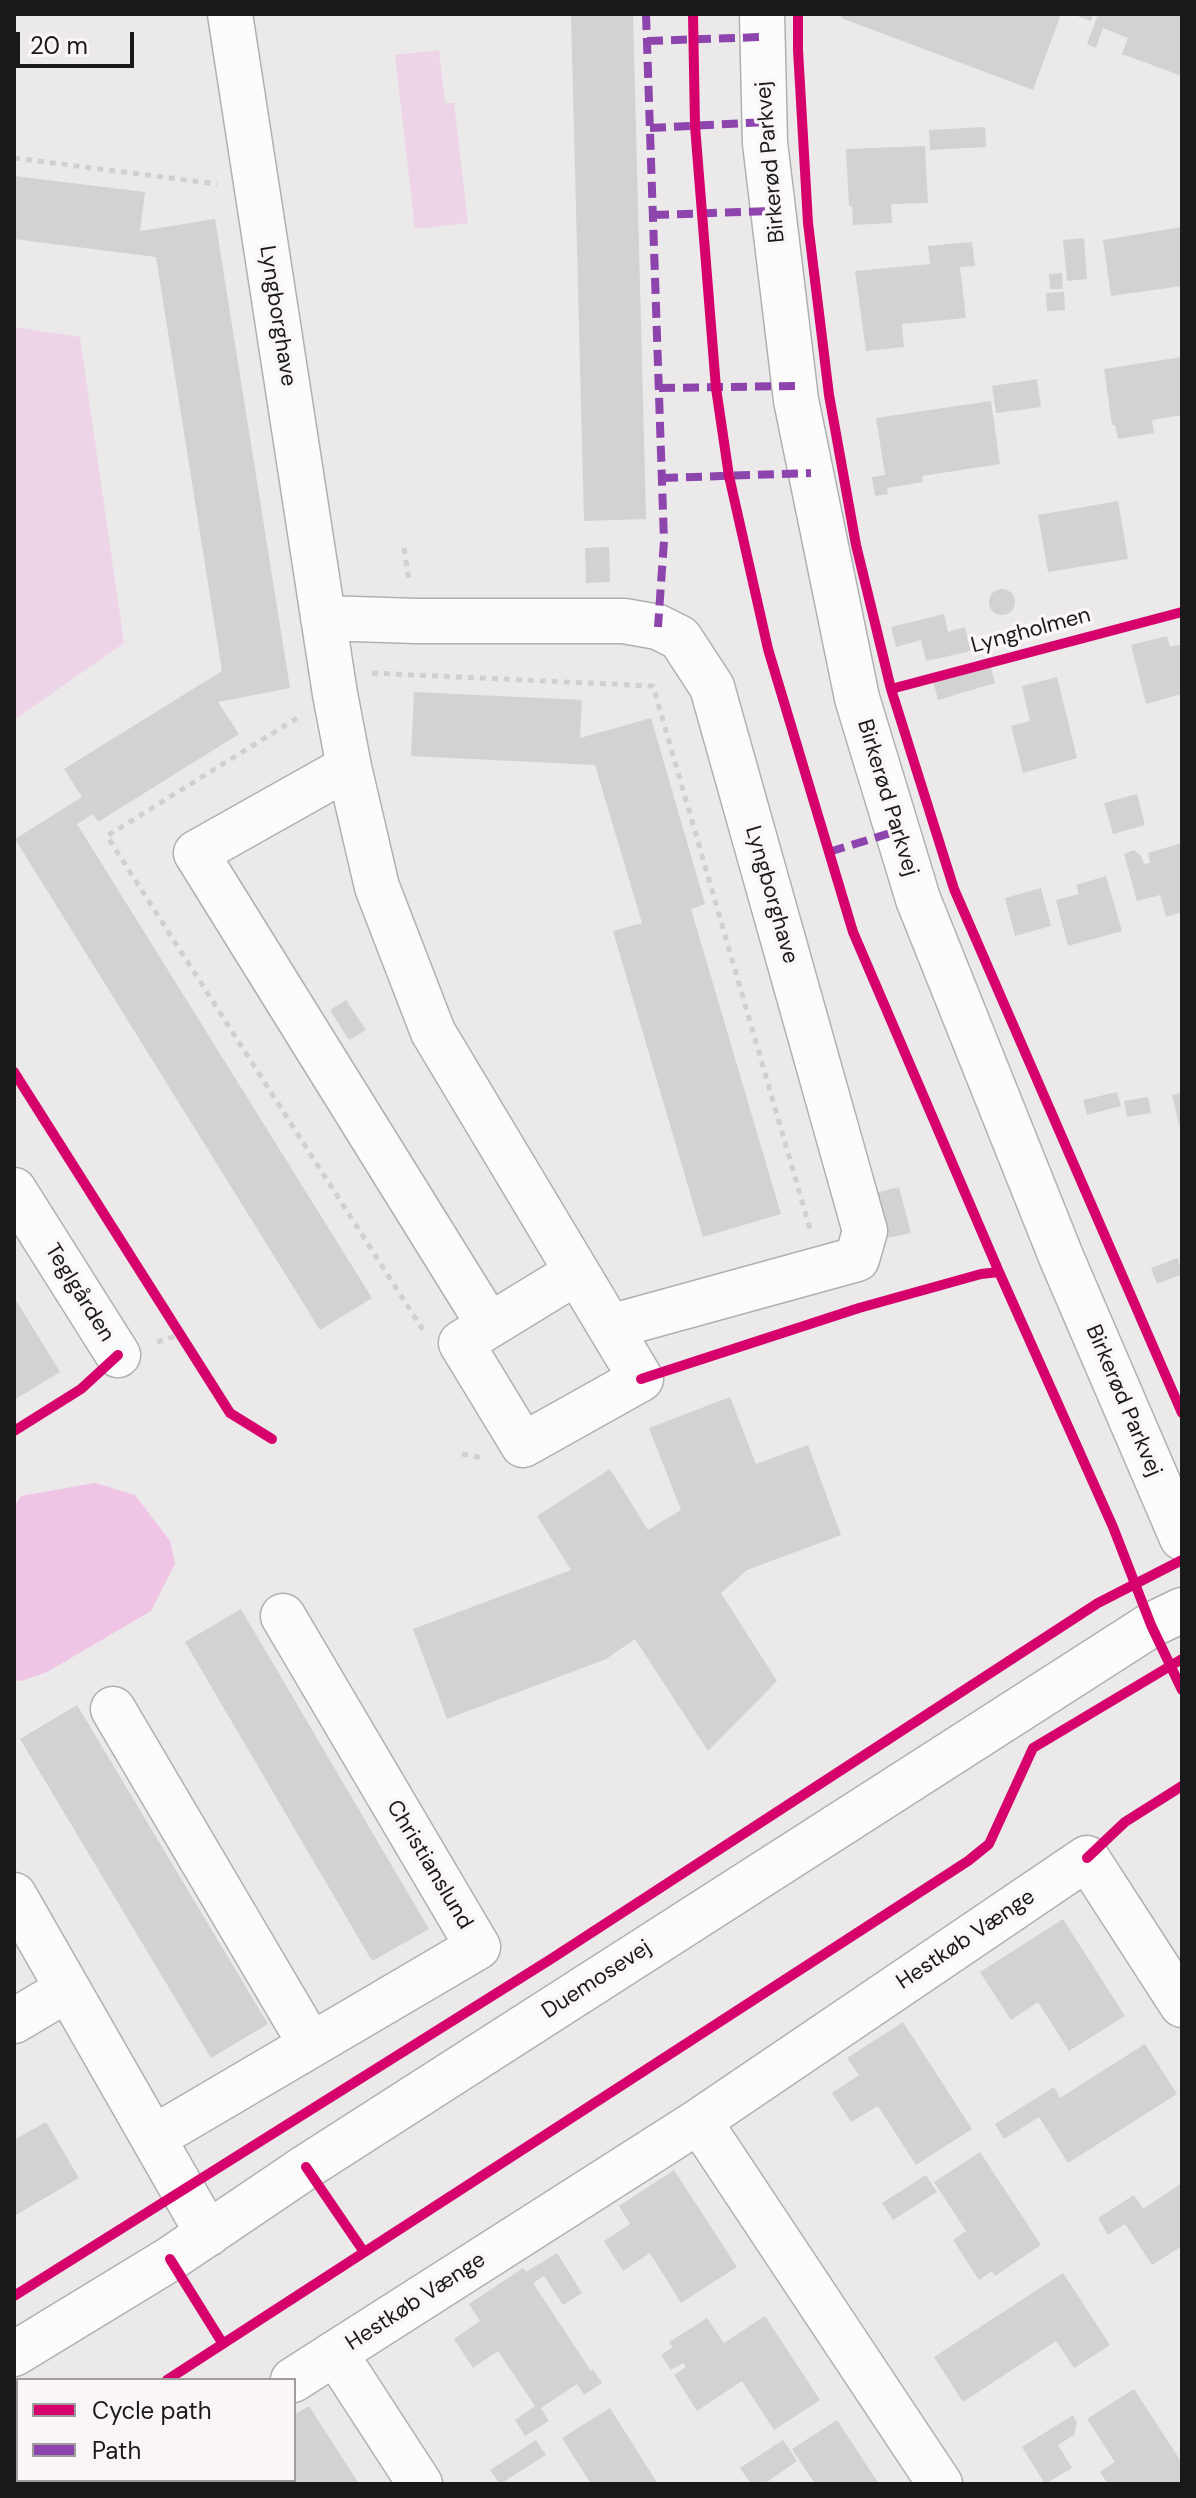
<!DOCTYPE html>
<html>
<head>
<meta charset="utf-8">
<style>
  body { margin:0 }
  #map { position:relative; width:1196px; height:2498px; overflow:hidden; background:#ebe9ea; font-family:"DM Sans",sans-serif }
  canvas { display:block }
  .frame { position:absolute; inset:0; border:16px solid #1a191a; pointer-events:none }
  .legend { position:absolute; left:16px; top:2378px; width:280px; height:104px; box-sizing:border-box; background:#f9f5f8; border:2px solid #a09d9f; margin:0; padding:10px 14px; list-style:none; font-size:24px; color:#1a191a }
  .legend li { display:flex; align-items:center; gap:16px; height:40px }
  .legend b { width:40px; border:2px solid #a09d9f }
  .scale { position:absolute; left:16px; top:32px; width:118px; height:36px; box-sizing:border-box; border:4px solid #1a191a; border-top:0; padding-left:10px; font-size:24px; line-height:28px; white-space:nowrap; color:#1a191a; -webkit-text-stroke:6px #f9f5f8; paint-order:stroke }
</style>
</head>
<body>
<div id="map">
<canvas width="1196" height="2498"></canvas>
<div class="frame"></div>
<ul class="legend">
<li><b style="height:10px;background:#d6006c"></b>Cycle path</li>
<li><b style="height:10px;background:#8e44ad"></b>Path</li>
</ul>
<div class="scale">20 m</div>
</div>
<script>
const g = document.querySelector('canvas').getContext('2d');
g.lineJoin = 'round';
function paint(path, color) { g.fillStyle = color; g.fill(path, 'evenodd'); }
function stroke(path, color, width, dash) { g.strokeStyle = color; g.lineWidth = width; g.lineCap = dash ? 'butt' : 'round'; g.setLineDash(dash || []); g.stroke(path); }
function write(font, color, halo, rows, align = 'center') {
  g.font = font + ' "DM Sans",sans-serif'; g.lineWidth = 7; g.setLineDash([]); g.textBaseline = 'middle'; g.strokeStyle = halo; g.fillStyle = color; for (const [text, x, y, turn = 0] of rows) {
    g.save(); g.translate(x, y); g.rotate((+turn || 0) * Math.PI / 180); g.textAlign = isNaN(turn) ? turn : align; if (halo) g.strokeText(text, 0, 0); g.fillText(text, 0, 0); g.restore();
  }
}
paint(new Path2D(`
  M439,50l6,53h9l14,120 -53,6 -20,-174z
  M14,327l66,10 44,306 -110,77z`), '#edd5e7');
paint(new Path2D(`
  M95,1483l40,12 35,46 5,23 -24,47 -104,61 -26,9 -7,-1v-173l7,-11z`), '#efc4e4');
paint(new Path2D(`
  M571,14h62l13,505 -62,2z
  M842,14h212l6,3 -27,73 -192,-72z
  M1072,14h21l-2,7z
  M1098,14l84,2v60l-60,-22 6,-16 -25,-10 -7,20 -9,-4z
  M985,127l1,20 -56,3 -1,-20z
  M925,146l3,57 -37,1 1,19 -39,2 -1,-19h-3l-3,-57z
  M14,176l131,16 -5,39 75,-12 75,469 -72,14 21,32 -141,88 -5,-8 -16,10 295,474 -52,32 -305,-491 67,-42 -18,-28 158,-98 -66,-414 -142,-18z
  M1181,227l1,59 -71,10 -8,-56z
  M1084,238l3,41 -20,2 -4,-41z
  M972,242l3,24 -15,1 6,51 -64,6 2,23 -38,4 -11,-80 75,-7 -2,-18z
  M1062,273l1,16h-13l-1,-15z
  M1064,292l1,18 -18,1 -1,-18z
  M1182,357v58l-30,5 2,13 -36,6 -3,-14h-3l-8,-56z
  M1037,379l4,28 -45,6 -4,-27z
  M991,401l9,63 -78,12 1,6 -36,6 1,6 -13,2 -3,-19 13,-2 -9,-57z
  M1118,501l10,58 -80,13 -10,-57z
  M609,547l1,35 -24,1 -1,-35z
  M989 602a13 13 0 1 1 26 0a13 13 0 1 1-26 0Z
  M944,614l4,18 17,-5 6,24 -45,10 -5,-21 -25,7 -5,-20z
  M1167,636l3,11 12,-3v50l-36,10 -15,-59z
  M991,668l4,15 -57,17 -5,-19z
  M1057,677l20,81 -54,15 -12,-47 19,-5 -8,-35z
  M414,692l168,8 -2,38 71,-20 54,186 -14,5 90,305 -78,23 -90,-306 29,-8 -47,-158 -184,-9z
  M1137,794l8,31 -32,9 -9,-31z
  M1182,843v69l-16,5 -6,-22 -23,6 -13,-47 10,-4 7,6 3,8 6,-1 -2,-10z
  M1106,876l16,55 -54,15 -12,-46 23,-6 -3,-9z
  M1041,888l10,38 -36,10 -10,-38z
  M346,1000l20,30 -17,10 -19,-30z
  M1117,1092l4,14 -34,9 -4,-15z
  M1182,1093v39h-1l-9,-37z
  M1148,1097l3,16 -24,4 -3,-16z
  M899,1187l12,46 -24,5 -12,-45z
  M1178,1258l4,16 -25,10 -6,-16z
  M14,1297l46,75 -46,28z
  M730,1397l26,67 52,-19 33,90 -94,35 -26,23 56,88 -69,70 -73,-112 -29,20 -159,60 -34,-90 158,-59 -34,-54 73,-47 38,61 33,-20 -32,-82z
  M241,1609l188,320 -57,32 -187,-319z
  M77,1705l191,319 -57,34 -191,-319z
  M1063,1919l62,97 -56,35 -31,-49 -27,18 -31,-48z
  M903,2022l69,107 -56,36 -38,-59 -27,16 -19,-29 27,-18 -12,-17z
  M1145,2044l32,50 -109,69 -29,-46 -35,22 -9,-15 59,-37 6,11z
  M46,2122l33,56 -65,38v-76z
  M980,2152l61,93 -46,31 -3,-5 -13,9 -26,-40 13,-9 -32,-49z
  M674,2170l63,97 -56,36 -31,-50 -27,18 -19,-30 26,-17 -11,-18z
  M926,2175l11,17 -44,28 -11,-17z
  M1182,2183v63l-30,19 -27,-41 -17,11 -10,-17 36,-23 9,14z
  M557,2253l25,40 -19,12 -19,-29 -11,7 58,88 2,-2 9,14 -18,12 -7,-11 -36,24 8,13 -24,15 -10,-16 20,-14 -37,-55 -25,17 -19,-29 26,-18 -11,-17 54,-36 3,4z
  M1063,2273l47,72 -36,23 -18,-27 -93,61 -29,-45z
  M765,2316l55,84 -46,30 -32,-49 -45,30 -23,-36 12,-8 -3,-4 -12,7 -10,-15 12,-8 -4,-5 38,-24 17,25z
  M1134,2389l48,74v21h-74l-8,-12 15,-10 -28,-43z
  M309,2406l50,78h-116l-2,-3 -5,3h-13l-2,-4h73v-65z
  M610,2408l48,76h-67l-29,-46z
  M1073,2415l4,8 -3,12 -16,10 14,23 -27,16 -23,-37z
  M837,2420l42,64h-64l-23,-35z
  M536,2440l10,15 -46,29 -10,-14z
  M783,2440l14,21 -33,23h-13l-11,-16z`), '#d3d1d2');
const street = new Path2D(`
  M230,14l105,680 14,73 28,120 56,145 208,347 -118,66 -62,-102 116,-71
  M323,618l93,3h208l34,6 22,11 32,49 153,544 -8,28 -247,68
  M349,767l-153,86 293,472
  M14,1190l104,165
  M113,1709l198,336
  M14,1895l194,339
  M14,2021l54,-32
  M699,2121l241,363
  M153,2138l325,-191 -195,-331
  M335,2353l85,131
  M293,2380l406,-259 388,-263 95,147
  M128,2484l6,-4`);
const secondary = new Path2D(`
  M762,14l3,129 31,257 61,298 61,201 144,360 120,279
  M14,2354l156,-95 136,-92 845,-542 31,-15`);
stroke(street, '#b1b0b1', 47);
stroke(secondary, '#b1b0b1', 47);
stroke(new Path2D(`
  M14,158l203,26
  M404,548l5,33
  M372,673l281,13 157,543
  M297,718l-190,118 316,494
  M157,1342l22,-7
  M462,1454l21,4`), '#d1d0d0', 5, [6, 6]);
stroke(street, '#fcfcfc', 44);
stroke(secondary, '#fcfcfc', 44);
stroke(new Path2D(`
  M646,14l18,527 -6,86
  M647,41l115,-4
  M650,128l115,-6
  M653,215l120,-4
  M659,388l136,-2
  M662,478l149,-5
  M829,852l68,-21`), '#8e44ad', 8, [16, 8]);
stroke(new Path2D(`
  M693,14l2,112 21,262 13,88 39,173 85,283 146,340 114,255 38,98 31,65
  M798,14v36l10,173 21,172 27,150 35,144 63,200 228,524
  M891,689l291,-77
  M14,1072l216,341 42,26
  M641,1379l218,-71 122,-34 18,-2
  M14,1431l67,-42 37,-34
  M1087,1858l38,-36 57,-36
  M306,2167l58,85
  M170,2259l53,85
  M14,2296l537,-337 547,-356 84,-43
  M167,2380l801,-519 21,-17 44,-96 149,-89`), '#d6006c', 10);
write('22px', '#1a191a', '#f9f5f8', [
  ["Birkerød Parkvej",771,162,-95],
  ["Lyngborghave",277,316,81],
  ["Lyngholmen",1031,631,-15],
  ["Birkerød Parkvej",887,798,73],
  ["Lyngborghave",771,895,74],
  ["Teglgården",79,1293,58],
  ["Birkerød Parkvej",1123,1401,67],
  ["Christianslund",429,1865,59],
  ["Hestkøb Vænge",966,1940,-34],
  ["Duemosevej",597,1980,-33],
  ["Hestkøb Vænge",416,2302,-33]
]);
</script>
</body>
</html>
